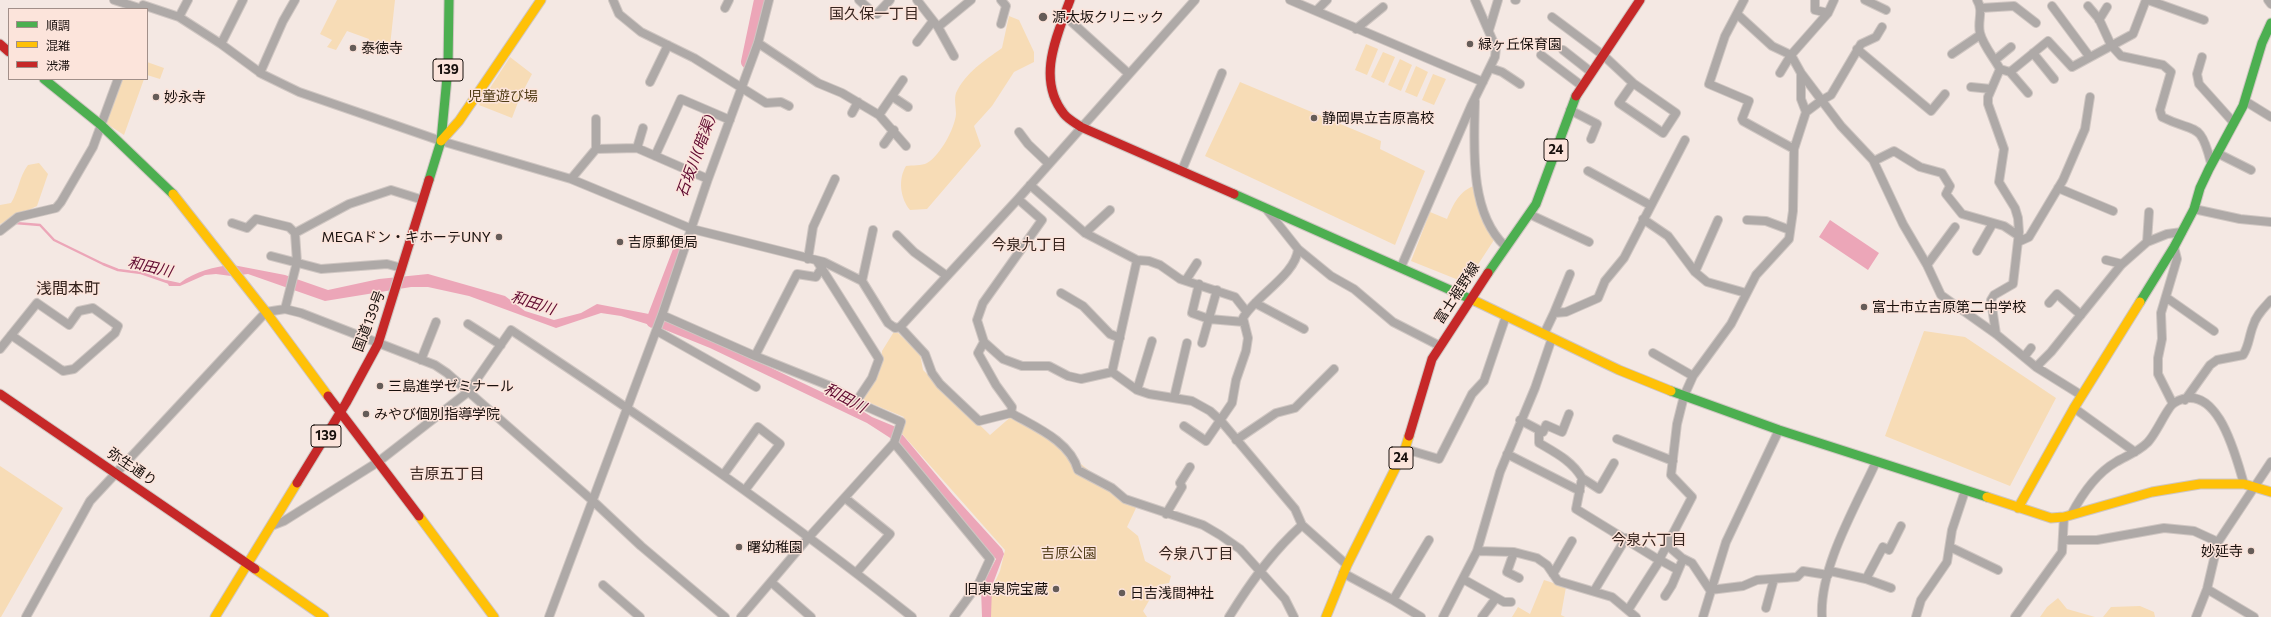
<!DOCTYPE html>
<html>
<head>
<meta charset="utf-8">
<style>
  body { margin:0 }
  #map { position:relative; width:2271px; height:617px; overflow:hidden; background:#f4e8e3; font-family:Commissioner,"Noto Sans JP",sans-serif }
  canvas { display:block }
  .legend { position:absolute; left:8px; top:8px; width:140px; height:72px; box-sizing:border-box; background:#fce4db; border:1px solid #a18f89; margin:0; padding:5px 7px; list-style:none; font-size:12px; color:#18100d }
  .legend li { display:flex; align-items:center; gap:8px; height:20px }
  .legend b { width:20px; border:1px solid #a18f89 }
</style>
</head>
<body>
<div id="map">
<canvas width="2271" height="617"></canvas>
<ul class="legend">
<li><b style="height:5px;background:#4caf50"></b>順調</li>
<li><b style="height:5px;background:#ffc107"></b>混雑</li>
<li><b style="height:5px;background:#c62828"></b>渋滞</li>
</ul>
</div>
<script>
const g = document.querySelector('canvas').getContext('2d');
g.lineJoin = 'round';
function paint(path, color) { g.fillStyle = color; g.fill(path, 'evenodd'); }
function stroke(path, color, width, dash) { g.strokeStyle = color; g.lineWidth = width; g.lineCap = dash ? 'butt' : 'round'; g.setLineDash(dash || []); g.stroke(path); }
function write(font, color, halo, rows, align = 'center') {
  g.font = font + ' Commissioner,"Noto Sans JP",sans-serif'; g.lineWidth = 3; g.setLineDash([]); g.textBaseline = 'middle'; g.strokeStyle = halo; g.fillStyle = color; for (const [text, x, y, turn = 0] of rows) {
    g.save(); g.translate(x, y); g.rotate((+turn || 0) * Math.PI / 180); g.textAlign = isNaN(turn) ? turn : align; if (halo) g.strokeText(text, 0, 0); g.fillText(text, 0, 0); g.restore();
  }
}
paint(new Path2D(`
  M337,0h58l-6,55 -22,-6 2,-10 -22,-8 -11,19 -9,-3 5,-7 -12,-6z
  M1009,16l10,4 15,32v10l-20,10 -22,34 -18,20 7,20 -54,63 -17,1c-10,-12 -12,-31 -4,-44 6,-1 16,0 21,-3 13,-7 28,-35 29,-49 0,-7 -2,-15 0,-21 10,-21 28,-32 46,-45z
  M1366,44l12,5 -11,26 -12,-5z
  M1383,52l12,5 -11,26 -13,-6z
  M510,57l22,17 -12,23 -8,21 -33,-13z
  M1400,59l12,6 -11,26 -13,-6z
  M147,62l17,6 -4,11 -13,-4z
  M1416,66l12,6 -11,25 -12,-5z
  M1433,74l13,5 -12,26 -12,-5z
  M120,79h24l-20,56 -20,-13z
  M1240,82l141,59 -1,8 45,22 -30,74 -190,-89z
  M39,163l9,11 -11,32 -37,18v-19l11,-2c8,-13 8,-26 17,-38z
  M1476,185l10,41 8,14 -28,43 -55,-22 19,-49 17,7c7,-16 12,-28 29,-34z
  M895,330l25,24 3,16 67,65 24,-21 42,30 80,64 -9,19 11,9 7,25 26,15 -2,7 -11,2 -15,26 4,6h-157l-3,-18 13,-28 5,-21 -109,-123 8,-10 -41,-17 17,-29 2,-20z
  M1924,331l41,6 91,61 -46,88 -125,-50z
  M0,466l63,42 -62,109h-1z
  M1544,580l22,7 -5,28 4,2h-53l6,-10 12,7z
  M2058,598l9,11 28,8h-55l7,-10z
  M2140,606l14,6 1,5h-52l8,-10z`), '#f7dcb6');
paint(new Path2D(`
  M1830,220l49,33 -11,17 -49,-33z
  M233,265l52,10 43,15 51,-11 49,-5 77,22 20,15 29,9 27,-7 16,-9 57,11 40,16 138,66h8l32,20 24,10 57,68 49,54 2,5 -12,32 -1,31h-9l-1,-29 15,-29 -98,-116 -31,-20 -157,-75 -47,-19 -42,-13 -20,-3 -45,15 -87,-32 -41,-9h-17l-86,14 -77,-27 -17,2 -15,-2 -11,1 -25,11h-11l-3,-6 14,3c14,-11 35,-17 53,-18z`), '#eca6b8');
stroke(new Path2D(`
  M15,223l25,2 14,15 49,24 15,6 23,3 29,10`), '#eca6b8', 2.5);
stroke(new Path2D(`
  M748,62l13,-62
  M653,321l26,-68`), '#eca6b8', 14);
const street = new Path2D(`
  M114,0l28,9
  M613,0l6,14 22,18 53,26 72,45 15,-1 8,4
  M859,0l9,8
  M917,0l21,27 16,29
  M1290,0l193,82
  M1515,0h1
  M1744,0l-19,36 -16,48 40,17 -7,18 1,2 51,28
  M1815,0v10l13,3
  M1834,0l-6,13 -37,42 10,18 40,53 32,34 30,64 24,41 14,30 55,39 40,33 45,28
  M1865,0l21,10
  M1977,0c7,11 0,21 3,33 3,12 14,25 20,36l-12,28v7l16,45 -5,33 16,26 3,10 1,14 -6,52 -19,11 -3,5 5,34
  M2148,0l56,20
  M2268,0l3,4
  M143,5l36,12 42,27 41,30 37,18 142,49 130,38 121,50 132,33 38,19 26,42 7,5 5,-1 118,-128 177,-199
  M2052,6l37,50
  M2088,6l11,13 12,26 10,11 42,9 8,7 -11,38 2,7c34,17 38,3 49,46
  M725,8l4,-8
  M1981,8l33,-2 22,17
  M1316,11l11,-11
  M877,14l13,-14
  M1737,14l35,32 19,9 -11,18
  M1065,16l64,58
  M179,17l9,-17
  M1552,17l51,38 30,28 43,30 -13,20 -44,-30 14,-20
  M2099,20l8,-13
  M1001,24l5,-18 -5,-6
  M938,27l33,-27
  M1356,29l27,-22
  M1489,30l9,-30
  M917,42l16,-21
  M758,43l60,40 24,10 37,22 27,31
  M221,44l22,-44
  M1857,49l74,62 14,-17
  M1563,50l28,22
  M2033,53l21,26
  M1952,54l28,-19
  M1541,55l41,31
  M2202,57l-5,17 2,10 35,39
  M1995,60l16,-13
  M1490,68l12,4 18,12
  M2000,69l10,3 38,-31 24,26 61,-33 13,-34
  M2010,72l18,21
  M260,73l23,-52 12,-21
  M1801,73v26l5,13
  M650,82l18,-37
  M1971,87l20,2
  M893,97l15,10
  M1475,101c-1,46 -6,111 30,145
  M2245,101l26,16
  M1570,110l27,14 -6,15
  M852,113l6,-11
  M879,115l24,-35
  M1019,132l9,12 21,20
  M884,144l10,-14
  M637,148l6,-20
  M596,149v-30
  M2217,153l34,17
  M655,156l26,-57 49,21
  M1874,161l20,-10 26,16 22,6 8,13 -4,8 16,20 42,12 15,10
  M1182,170l40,-97
  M1588,171l62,34
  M571,179l25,-30 41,-1 71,31
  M1030,185l55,48 52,27 12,1 11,4 20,14 55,18 11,14
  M2058,188l55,23
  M1018,199l24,21 -59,83 -6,17 7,22 19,17 19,7h27l19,10 13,3 31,-7 25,18 12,4 43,7 18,10 11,10 74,88 7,16 45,40
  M2194,209l46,10 31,3
  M1267,210l31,39 33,27 23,13 39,33 47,24
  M1529,214l60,28
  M1643,219l25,17 27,36 12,10 39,11
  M1747,220l19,1 24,9
  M232,223l15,5 9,-9 33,8 6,6 54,-29 42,-14 32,10
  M0,231l18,-14 38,-9 5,-6 32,-55 25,-68
  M1085,233l25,-23
  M897,235l17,17 33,24
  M2018,242l11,-5 34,-57 22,-51 5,-32
  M2147,242l2,-30
  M1977,251l16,-28
  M271,256l50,13 66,-5 15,4
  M808,259l5,-32 22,-48
  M2106,260l16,4
  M817,261l62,98 -7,19 -16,24
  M1927,265l28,-38
  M1401,267l70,-161 24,-49 1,-9 -21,-48
  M1695,272l23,-52
  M1186,280l11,-17
  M862,281l11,-51
  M1199,284l-7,29 17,6 35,3
  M1061,293l22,13 27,28 10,4
  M2167,298l47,33
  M1255,303l49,26
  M2049,303l8,-9 24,21
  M285,309l12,-47 -2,-29
  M1554,313l16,-39
  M662,315l93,41 75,30 26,16 45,20 -7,21 -85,94 -68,80
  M468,324l33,21
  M900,327l25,27 7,19 8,11 39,37 32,-8
  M657,331l99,56
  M1544,334l10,-21 12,-1 32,-14 7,-17 19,-23 61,-118
  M984,342l-6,11 18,32 16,22 -1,6c24,14 59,28 67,57l34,18 13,11 78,26 17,10 20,14 45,50 9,18
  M1202,343l15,-53
  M0,349l37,-46 32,22 10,-14 14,-3 25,18 -3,7 -41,36 -11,2 -52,-36
  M1653,353l40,23
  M755,356l42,-82 19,3 6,-10
  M2024,357l7,-9
  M421,360l15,-38
  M2036,367l15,-15 70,-87 26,-23 20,-8 15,-2
  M1112,372l25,-112
  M1137,390l15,-49
  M1174,398l13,-55
  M2185,400l25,-35 7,-5 26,-5c6,-9 6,-19 10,-29 3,-11 11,-18 18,-26
  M2173,404l-15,-30v-16l4,-19 -1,-26 16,-54 -3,-12
  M2074,408l61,44
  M1520,420l19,10v13c17,10 33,18 43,35l-6,31 83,51 8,-15 15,13 10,5 18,27 33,-4 14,-6 40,-3 6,-6 25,4
  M1184,426l22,15 26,-38 4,-23 10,-29 2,-13 -5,-20c12,-22 53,-43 55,-69
  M1539,430l4,2 3,-7 16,7 7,-18
  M1617,439l56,22
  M1236,440l40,-27 19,-5 39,-39
  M894,443l96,116 -11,24 -25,34
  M1405,449l34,10 33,-65 12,-13 22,-65
  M1507,454l73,37
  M724,474l34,-47 22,17 -35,46
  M1582,478l17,11 15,-26
  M845,498l45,36 -34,39
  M1166,514l16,-27 -2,-4 10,-16
  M2071,515c10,-19 26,-42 45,-53 10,-6 22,-10 31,-19 9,-8 20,-36 27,-40 43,-26 62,54 70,81
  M271,526l13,-5 94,-59 90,-70 43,-62c137,91 272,184 401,287
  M2064,540h33l67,-12 30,3 24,11
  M1667,545l25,-48 -21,-22 6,-51 7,-28 9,-20 38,-52 25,-49 33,-36 4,-28 1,-62 12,-37 16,-12 9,-5 30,-51 15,-7 6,-10
  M1950,547l48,23
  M1477,551l37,1 23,6 10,7 11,16 54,16 24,20
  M1514,552l-7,20 12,6
  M1830,571l36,8 25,9
  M1343,573l50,27 28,17
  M1553,574l19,-33
  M1463,579l41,23h7
  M1866,579l17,-32 6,3 12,-24
  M771,582l40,35
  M603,585l37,32
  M2207,589l47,28
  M1594,591l32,-53
  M1665,596l7,-11 11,-26
  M1393,600l36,-60
  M1766,608l8,-29
  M1628,610l32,-50 18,10
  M26,617l64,-116 176,-189 19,-3 16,4 134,52 12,8 146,128 48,45 84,71
  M549,617l113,-302 46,-136 50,-136 11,-43
  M1229,617c21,-34 43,-65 73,-92
  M1443,617l34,-66 23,-79 35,-84 17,-50
  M1482,617l14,-19
  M1703,617l23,-75 53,-112
  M1822,617c-3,-49 34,-111 54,-155
  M1916,617l5,-17 26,-38 5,-32 13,-39
  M2015,617l47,-65 2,-35
  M2196,617l11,-28 11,-47 53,-80`);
const fast = new Path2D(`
  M44,79l57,46 72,69
  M429,180l12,-39 7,-74 1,-67
  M1234,194l241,107
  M1488,273l48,-69 40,-108
  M2140,302l34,-55 20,-38 6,-21 9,-19 34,-63 19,-63 9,-20
  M1671,391l108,39 208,67`);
const slow = new Path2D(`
  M441,141l18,-20 82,-121
  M173,194l93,118 62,84
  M1475,301l144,69 52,21
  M1987,497l64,21 13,-1 88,-25 48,-8h44l27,8
  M2018,508l56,-100 66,-106
  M419,516l75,101
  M255,569l69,48
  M215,617l82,-134
  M1326,617l21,-52 58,-116 4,-13`);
const jam = new Path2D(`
  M1070,0c-13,36 -34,79 -6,114 4,5 11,9 17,13l153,67
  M0,44l9,8
  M1576,96l64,-96
  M0,394l255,175
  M328,396l91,120
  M1409,436l23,-77 56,-86
  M297,483l49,-80 32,-59 51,-164`);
stroke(street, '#cfc6c2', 10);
stroke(fast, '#cfc6c2', 11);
stroke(slow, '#cfc6c2', 11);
stroke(jam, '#cfc6c2', 11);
stroke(street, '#aea9a7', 8);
stroke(fast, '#4caf50', 9);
stroke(slow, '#ffc107', 9);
stroke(jam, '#c62828', 9);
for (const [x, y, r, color] of [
  [1043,17,5,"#655c58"],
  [1470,44,4,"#655c58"],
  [353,48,4,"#655c58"],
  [156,97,4,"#655c58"],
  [1314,118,4,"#655c58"],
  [499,237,4,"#655c58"],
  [620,242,4,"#655c58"],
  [1864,307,4,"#655c58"],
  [380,386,4,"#655c58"],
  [366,414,4,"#655c58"],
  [739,547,4,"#655c58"],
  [2251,551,4,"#655c58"],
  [1056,589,4,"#655c58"],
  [1122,593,4,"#655c58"]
]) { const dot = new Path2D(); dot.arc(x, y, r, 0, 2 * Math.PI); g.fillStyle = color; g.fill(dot); stroke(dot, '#fce4db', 1.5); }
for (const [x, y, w] of [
  [448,70,30],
  [1556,150,24],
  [326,436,30],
  [1401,458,24]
]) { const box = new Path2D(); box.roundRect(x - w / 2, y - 11, w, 22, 3); g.fillStyle = '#fce4db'; g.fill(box); stroke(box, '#18100d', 1); }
write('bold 13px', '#18100d', null, [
  ["139",448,70],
  ["24",1556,150],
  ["139",326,436],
  ["24",1401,458]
]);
write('14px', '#18100d', '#fce4db', [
  ["源太坂クリニック",1052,17],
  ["緑ヶ丘保育園",1478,44],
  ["泰徳寺",361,48],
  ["妙永寺",164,97],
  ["静岡県立吉原高校",1322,118],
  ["MEGAドン・キホーテUNY",491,237,"right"],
  ["吉原郵便局",628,242],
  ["富士市立吉原第二中学校",1872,307],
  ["三島進学ゼミナール",388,386],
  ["みやび個別指導学院",374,414],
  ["曙幼稚園",747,547],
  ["妙延寺",2243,551,"right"],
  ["旧東泉院宝蔵",1048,589,"right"],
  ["日吉浅間神社",1130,593]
], 'left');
write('14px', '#523e18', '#fce4db', [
  ["児童遊び場",503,96],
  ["吉原公園",1069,553]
]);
write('14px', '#18100d', '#fce4db', [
  ["富士裾野線",1457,293,-57],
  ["国道139号",369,321,-69],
  ["弥生通り",132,467,34]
]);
write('15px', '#36241e', '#fce4db', [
  ["国久保一丁目",874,14],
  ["今泉九丁目",1029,245],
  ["吉原五丁目",447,474],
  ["今泉六丁目",1649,540],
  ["今泉八丁目",1196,554]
]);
write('italic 15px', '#600a30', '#fce4db', [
  ["石坂川(暗渠)",696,156,-70],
  ["和田川",150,267,13],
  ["和田川",533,303,18],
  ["和田川",845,398,28]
]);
write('16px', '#36241e', '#fce4db', [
  ["浅間本町",68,289]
]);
</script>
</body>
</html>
